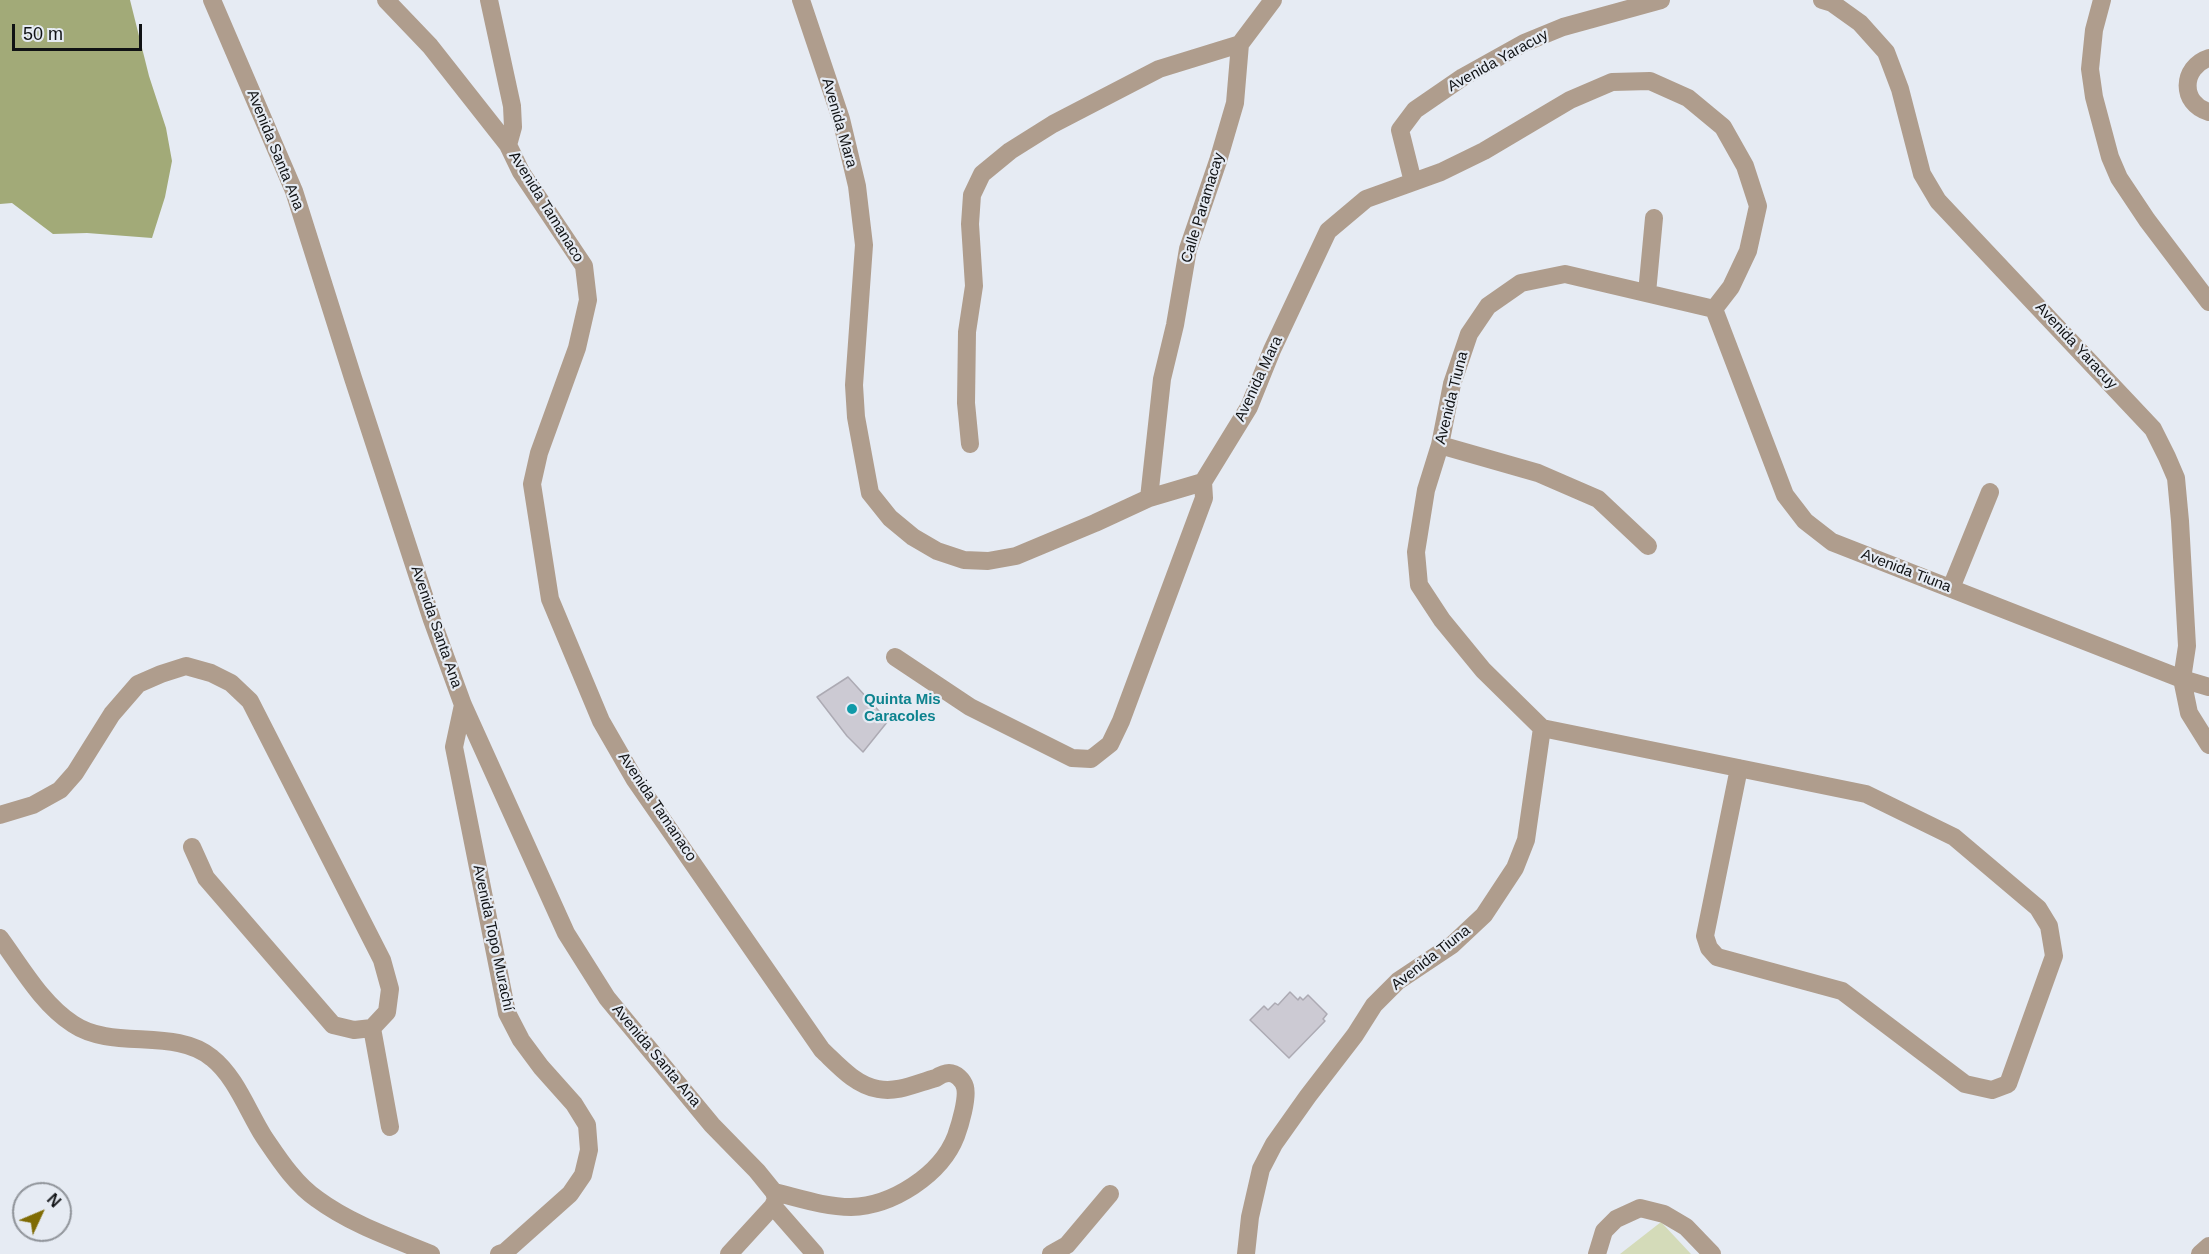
<!DOCTYPE html>
<html>
<head>
<meta charset="utf-8">
<style>
  body { margin:0 }
  #map { position:relative; width:2209px; height:1254px; overflow:hidden; background:#e6ebf3; font-family:Arial,sans-serif }
  canvas { display:block }
  .north { position:absolute; left:12px; top:1182px; width:60px; height:60px; box-sizing:border-box; background:#e6ebf3; border:2px solid #90949a; border-radius:50%; rotate:46deg; font-size:16px; font-weight:700; line-height:24px; text-align:center; color:#101214 }
  .north::after { content:''; display:block; margin:auto; width:21px; height:27px; background:#7f6b04; clip-path:polygon(50% 0,100% 100%,50% 72%,0 100%) }
  .scale { position:absolute; left:12px; top:24px; width:130px; height:27px; box-sizing:border-box; border:3px solid #101214; border-top:0; padding-left:8px; font-size:18px; line-height:21px; white-space:nowrap; color:#101214; -webkit-text-stroke:4px #e6ebf3; paint-order:stroke }
</style>
</head>
<body>
<div id="map">
<canvas width="2209" height="1254"></canvas>
<div class="north">N</div>
<div class="scale">50 m</div>
</div>
<script>
const g = document.querySelector('canvas').getContext('2d');
g.lineJoin = 'round';
function paint(path, color) { g.fillStyle = color; g.fill(path, 'evenodd'); }
function stroke(path, color, width, dash) { g.strokeStyle = color; g.lineWidth = width; g.lineCap = dash ? 'butt' : 'round'; g.setLineDash(dash || []); g.stroke(path); }
function write(font, color, halo, rows, align = 'center') {
  g.font = font + ' Arial,sans-serif'; g.lineWidth = 4.5; g.setLineDash([]); g.textBaseline = 'middle'; g.strokeStyle = halo; g.fillStyle = color; for (const [text, x, y, turn = 0] of rows) {
    g.save(); g.translate(x, y); g.rotate((+turn || 0) * Math.PI / 180); g.textAlign = isNaN(turn) ? turn : align; if (halo) g.strokeText(text, 0, 0); g.fillText(text, 0, 0); g.restore();
  }
}
paint(new Path2D(`
  M1661,1222l30,32h-71z`), '#d4dbb9');
paint(new Path2D(`
  M0,0h130l19,76 17,52 6,33 -7,36 -13,41 -65,-5 -34,1 -41,-31 -12,1z`), '#a2aa78');
const building = new Path2D(`
  M848,677l40,44 -25,31 -16,-16 -30,-39z
  M1290,992l8,8 2,-3 3,3 5,-5 19,19 -4,5 2,2 -36,37 -39,-38 14,-14 4,4 7,-7 3,2z`);
paint(building, '#cccad3');
stroke(building, '#acaab3', 1.5);
stroke(new Path2D(`
  M212,0l82,191 59,187 79,242 31,85 103,228 41,65 105,127 45,46 17,21
  M386,0l44,46 78,99 13,27 63,94 4,34 -11,48 -38,105 -7,31 18,115 51,122 34,59 187,270c16,15 33,35 56,39 20,4 39,-6 58,-11 3,-2 9,-5 13,-5 7,0 14,7 16,14 3,11 -5,38 -9,49 -15,39 -64,70 -105,71 -26,0 -52,-9 -77,-15
  M489,0l23,106 1,21 -5,18
  M801,0l40,119 16,67 7,59 -10,140 2,32 14,76 20,25 23,19 24,14 27,9 24,1 28,-5 79,-33 54,-25 54,-16 46,-75 23,-57 56,-119 38,-32 75,-27 43,-21 86,-51 42,-18 38,-1 38,17 35,29 22,39 13,40 -10,45 -17,36 -17,22
  M1822,0l10,3 28,20 26,29 14,37 22,85 16,27 215,228 14,28 9,21 4,43 7,125 -5,33 7,34 20,32
  M2102,0l-8,30 -4,39 4,28 16,60 9,21 28,42 62,82
  M2209,58c-28,9 -29,46 0,54
  M1413,182l-13,-52 15,-20 48,-33 61,-34 39,-16 98,-27
  M1647,293l7,-75
  M1714,309l71,186 20,26 27,21 350,137 27,8
  M970,444l-4,-41 1,-71 7,-46 -4,-62 2,-29 10,-21 28,-23 43,-27 106,-55 81,-25
  M1440,445l98,28 60,26 50,47
  M1149,498l13,-119 13,-54 13,-76 30,-88 17,-58 5,-59 33,-44
  M1951,588l39,-96
  M895,657l75,50 102,51 19,1 19,-15 11,-23 83,-223 -1,-16
  M463,705l-9,42 53,266 14,27 20,27 33,37 13,21 2,25 -6,25 -13,19 -65,58 -6,2
  M1542,728l324,66 88,43 84,71 11,18 5,30 -46,128 -16,6 -27,-6 -123,-93 -125,-34 -8,-9 -4,-12 34,-168
  M0,815l33,-10 27,-15 15,-17 37,-59 26,-30 23,-10 25,-8 25,7 20,10 19,18 132,259 8,29 -3,23 -15,16 -18,2 -21,-5 -127,-147 -14,-31
  M0,938c22,30 42,66 73,86 40,27 102,3 139,34 24,19 36,54 52,79 15,22 31,47 53,62 34,25 75,39 114,55
  M372,1028l18,99
  M773,1206l42,48
  M729,1254l44,-48 3,-7 -2,-7
  M1051,1254l16,-9 43,-51
  M1246,1254l4,-37 11,-48 13,-25 34,-48 47,-61 19,-30 24,-24 54,-36 32,-30 31,-47 11,-28 16,-112 -59,-58 -41,-50 -23,-35 -3,-33 10,-62 14,-45 12,-61 17,-50 19,-28 33,-23 44,-9 149,35
  M1597,1254l7,-23 12,-12 24,-11 24,6 22,13 26,27
  M2200,1254l9,-8`), '#af9d8d', 18);
for (const [x, y, r, color] of [
  [852,709,6,"#0f9aa8"]
]) { const dot = new Path2D(); dot.arc(x, y, r, 0, 2 * Math.PI); g.fillStyle = color; g.fill(dot); stroke(dot, '#e6ebf3', 2); }
write('15px', '#101214', '#e6ebf3', [
  ["Avenida Yaracuy",1498,61,-29],
  ["Avenida Mara",839,123,74],
  ["Avenida Santa Ana",275,150,68],
  ["Avenida Tamanaco",546,207,58],
  ["Calle Paramacay",1203,208,-73],
  ["Avenida Yaracuy",2076,346,47],
  ["Avenida Mara",1259,379,-65],
  ["Avenida Tiuna",1452,398,-76],
  ["Avenida Tiuna",1906,571,21],
  ["Avenida Santa Ana",436,627,71],
  ["Avenida Tamanaco",657,807,56],
  ["Avenida Topo Murachí",493,938,78],
  ["Avenida Tiuna",1431,958,-38],
  ["Avenida Santa Ana",656,1056,50]
]);
write('bold 15px', '#0d838f', '#e6ebf3', [
  ["Quinta Mis",864,700],
  ["Caracoles",864,717]
], 'left');
</script>
</body>
</html>
